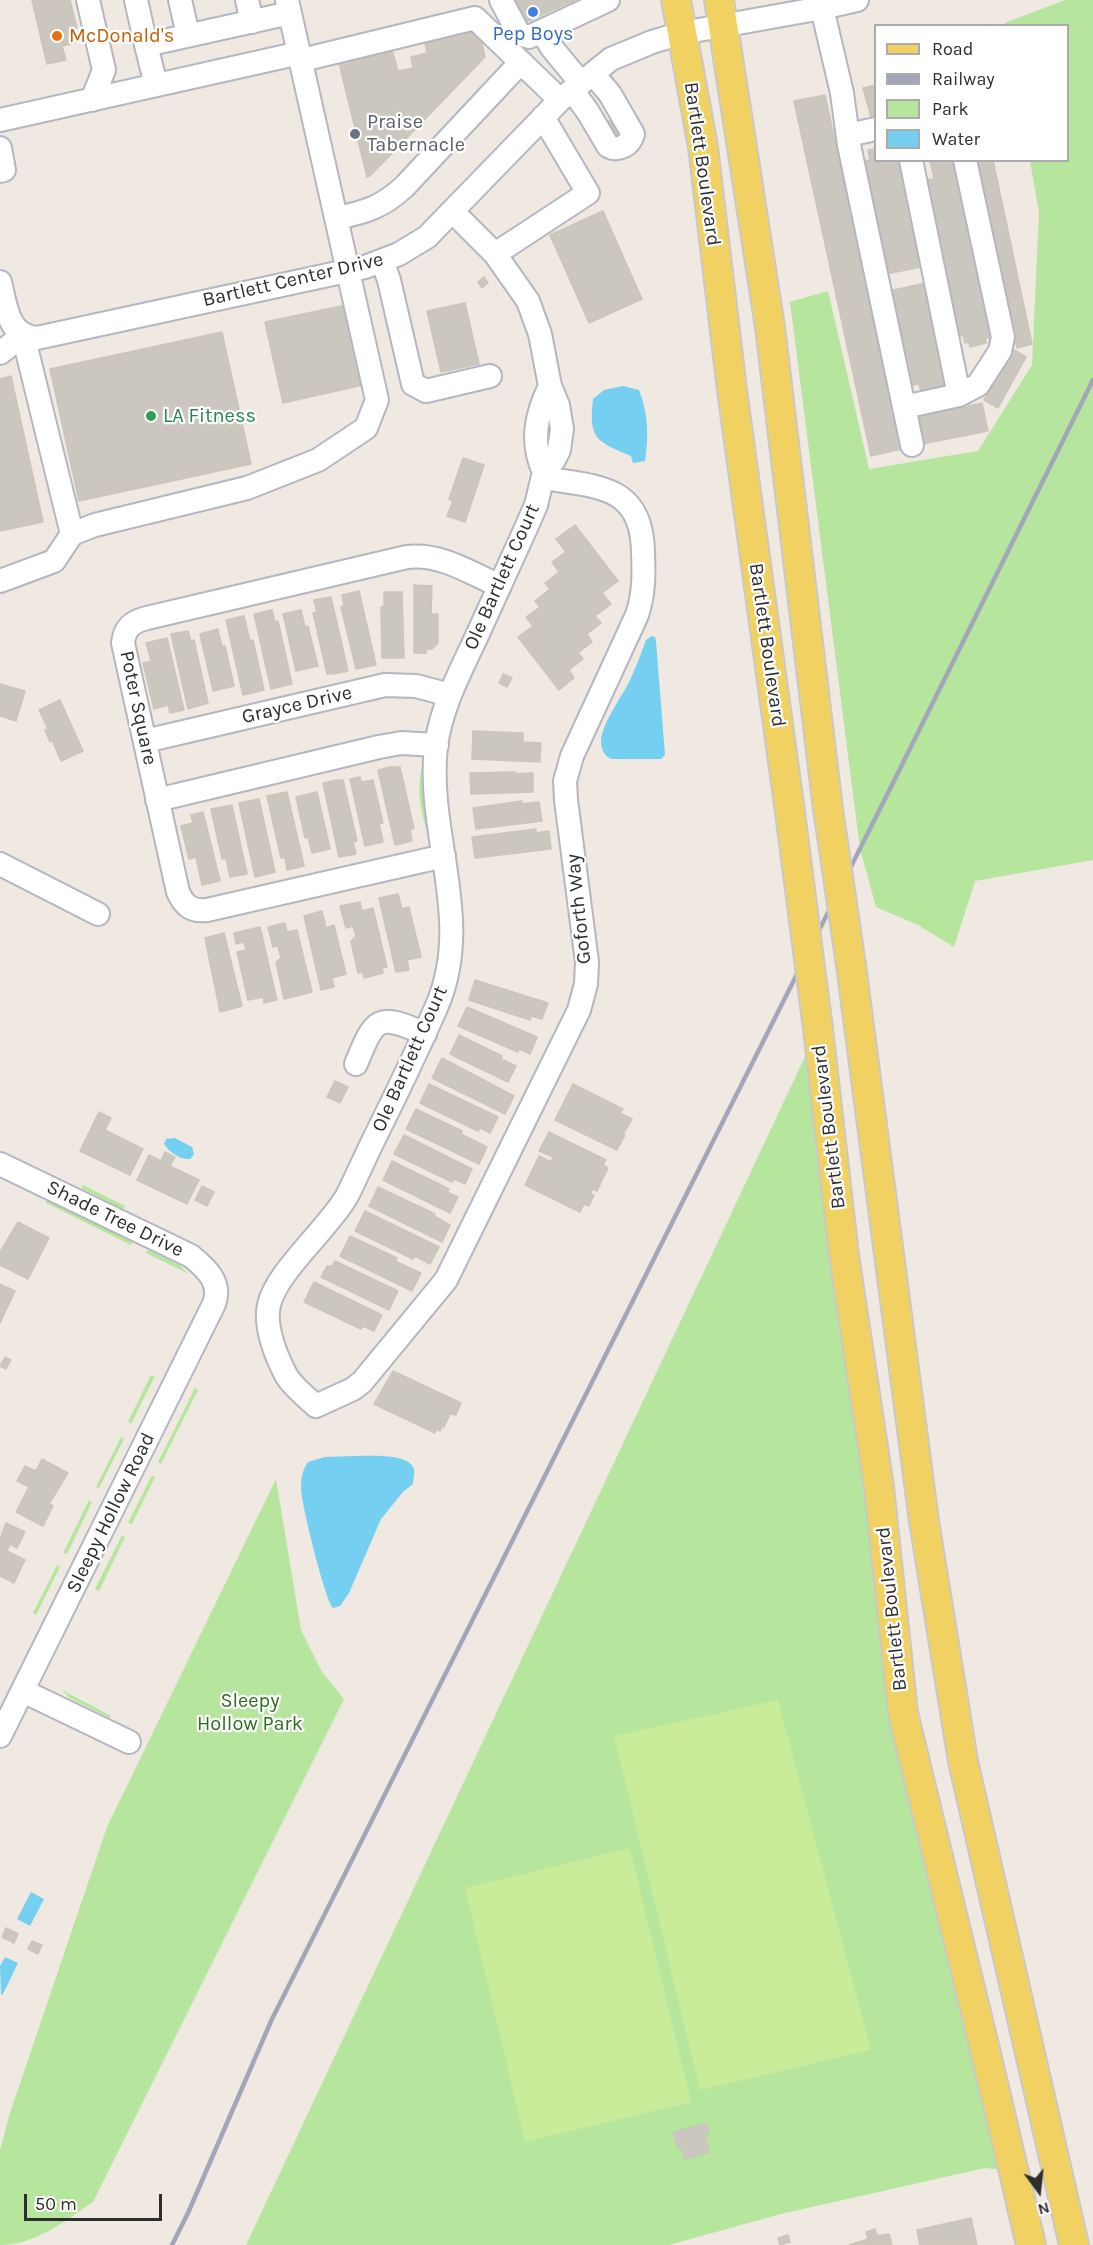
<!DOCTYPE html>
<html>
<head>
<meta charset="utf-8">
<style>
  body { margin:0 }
  #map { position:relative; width:1093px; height:2245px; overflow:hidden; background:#efe9e1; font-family:Karla,sans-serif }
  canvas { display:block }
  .legend { position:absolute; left:874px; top:24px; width:195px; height:138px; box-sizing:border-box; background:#fff; border:2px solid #ababab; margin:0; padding:8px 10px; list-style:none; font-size:18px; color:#2e2e2e }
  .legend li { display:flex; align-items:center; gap:12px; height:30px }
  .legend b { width:30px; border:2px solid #ababab }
  .north { position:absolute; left:1009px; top:2161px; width:60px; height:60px; -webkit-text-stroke:4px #fff; paint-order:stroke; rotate:165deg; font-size:16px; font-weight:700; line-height:24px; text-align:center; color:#2e2e2e }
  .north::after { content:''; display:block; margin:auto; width:21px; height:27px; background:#2e2e2e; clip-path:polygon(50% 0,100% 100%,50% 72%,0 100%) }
  .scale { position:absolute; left:24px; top:2194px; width:138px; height:27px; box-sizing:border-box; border:3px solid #2e2e2e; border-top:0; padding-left:8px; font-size:18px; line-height:21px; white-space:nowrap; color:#2e2e2e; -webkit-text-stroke:4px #fff; paint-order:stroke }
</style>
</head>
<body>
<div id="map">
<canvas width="1093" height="2245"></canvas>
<ul class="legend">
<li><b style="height:8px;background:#f2d163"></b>Road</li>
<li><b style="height:8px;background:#a3a6b8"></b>Railway</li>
<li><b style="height:16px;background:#b6e59e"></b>Park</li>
<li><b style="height:16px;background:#75cff0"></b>Water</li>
</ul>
<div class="north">N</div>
<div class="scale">50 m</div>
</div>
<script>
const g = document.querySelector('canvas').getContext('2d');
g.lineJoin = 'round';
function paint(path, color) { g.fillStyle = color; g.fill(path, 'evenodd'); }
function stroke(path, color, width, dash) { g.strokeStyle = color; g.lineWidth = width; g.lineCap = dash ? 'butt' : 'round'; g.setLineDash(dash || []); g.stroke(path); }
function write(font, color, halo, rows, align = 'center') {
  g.font = font + ' Karla,sans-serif'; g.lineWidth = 4.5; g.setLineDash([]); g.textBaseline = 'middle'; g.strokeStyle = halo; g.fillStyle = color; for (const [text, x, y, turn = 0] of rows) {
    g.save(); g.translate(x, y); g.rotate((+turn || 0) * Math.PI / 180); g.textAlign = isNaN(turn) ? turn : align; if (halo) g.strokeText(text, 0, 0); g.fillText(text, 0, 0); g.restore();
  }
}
paint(new Path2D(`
  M1065,0h28v860l-118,21 -21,66 -36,-22 -42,-18 -16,-58 -70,-547 38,-11 41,178 109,-18 54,-86 7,-153 -9,-51 38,-1v-134h-63v-3z
  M424,760l7,82 -1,1c-8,-31 -16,-51 -6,-83z
  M818,1029l85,684 110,458 -28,-3 -204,46 -112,31h-423z
  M83,1185l42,21 -2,3 -42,-21z
  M47,1199l85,43 -1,3 -85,-42z
  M148,1250l31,15 10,9 -43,-21z
  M151,1375l4,1 -24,48 -3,-2z
  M195,1388l3,2 -37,74 -3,-2z
  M121,1437l3,2 -25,49 -3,-1z
  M152,1475l3,2 -23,47 -4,-1z
  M276,1479l25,151 21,42 22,27 -251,503c-28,19 -58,43 -93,43v-95l10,-37 97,-286z
  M89,1500l3,2 -25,52 -4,-1z
  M122,1535l3,2 -26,54 -4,-2z
  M57,1565l3,2 -24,48 -3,-2z
  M62,1690l49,26 -1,2 -40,-20z`), '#b6e59e');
paint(new Path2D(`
  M778,1700l93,350 -171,40 -86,-354z
  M630,1848l61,254 -166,40 -60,-254z`), '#c9ec9a');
paint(new Path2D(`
  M623,386l16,4c9,22 10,47 6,71l-12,2 -2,-7c-33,-14 -43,-16 -38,-57l11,-9z
  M652,636l3,1 1,4 9,114 -4,4h-50c-7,-4 -10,-9 -10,-19 2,-19 21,-43 29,-60 6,-13 11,-26 16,-40z
  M175,1138l17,9 2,7 -4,5c-11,1 -21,-8 -26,-15l2,-5z
  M355,1456c14,0 54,-3 59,13 1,4 -1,10 -1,15l-10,8 -22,27 -32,74 -9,13 -7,2c-8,-9 -29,-95 -31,-111 -2,-13 -1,-25 6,-35l17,-5z
  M31,1892l13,7 -14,27 -13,-7z
  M5,1957l13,6 -15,31 -2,1 -1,-29z`), '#75cff0');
const building = new Path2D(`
  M32,0h38l7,28 -5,1 3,14 -13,3 4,14 -19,4z
  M512,0h63l-53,24z
  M479,30l6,27 -114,118 -4,2 -28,-114 53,-13 6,21 15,-3 -2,-11 16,-4 -2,-10z
  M876,85v30l-5,2 -8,-29z
  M825,95l77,354 -31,7 -77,-355z
  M616,116l9,14 -14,9 -8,-14z
  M876,149v11h23l22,107 -35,7 -24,-113 8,-1 -2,-10z
  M930,160h25l36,168 -4,1 2,9h-4l1,5 -16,4 -1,-5 -4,1 -2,-8 -4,1 -34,-156 9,-1z
  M977,160h16l39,184 -15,4z
  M603,211l39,88 -53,24 -39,-88z
  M484,277l4,6 -6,5 -4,-6z
  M926,283l22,103 -27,6 -2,-8 -10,2 -20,-95z
  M465,303l14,61 -38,8 -14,-61z
  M346,305l17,80 -80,18 -18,-81z
  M222,332l29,132 -172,37 -29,-132z
  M1012,349l14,8 -28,51 -14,-8z
  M11,376l32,146 -43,9v-152z
  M982,403l6,28 -66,13 -5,-27z
  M463,458l21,7 -19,57 -18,-6 6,-15 -4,-2z
  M575,525l43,56 -16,12 9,11 -16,12 6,7 -14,11 5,8 -14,11 5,6 -14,11 5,8 -15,12 -41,-53 15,-11 -7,-9 14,-10 -5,-6 15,-12 -5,-6 14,-11 -7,-10 14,-10 -10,-13z
  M414,585l18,1 -1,28h7v29l-6,6h-6v4h-12z
  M359,591l17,74 -20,4 -15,-62 3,-1 -2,-11z
  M384,592h18l2,66h-22l-1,-51 3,-1z
  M331,597l17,74 -15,3h-6l-14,-61 4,-1 -3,-12z
  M272,610l3,12 3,-1 14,63 -21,5 -17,-75z
  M301,610l4,17 3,-1 10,40 -22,5 -13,-57z
  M244,616l6,25 3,-1 11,50 -21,5 -17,-75z
  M218,629l4,18 3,-1 9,40 -21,5 -13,-57z
  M188,631l3,10 3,-1 14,63 -20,6 -17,-75z
  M167,638l17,72 -14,3 -2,-8 -14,4 -11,-46 8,-2 -5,-18z
  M503,674l9,4 -5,9 -8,-4z
  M0,684l25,7 -9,30 -16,-5z
  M60,700l23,51 -22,10 -9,-21 -2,2 -5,-12 3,-1 -9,-19z
  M473,731l50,2v9l18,1 -1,19 -68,-3z
  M390,767h10l14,62h-4l2,12 -17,4 -17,-75z
  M515,772v2l18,-1v19l-62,2 -1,-21z
  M360,777l1,5 12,-2 10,43h-4l4,19 -18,4 -15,-67z
  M337,780h6l14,61 -4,1 3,12 -17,3 -16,-74z
  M287,792l17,74 -17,4 -2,-12h-4l-14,-62z
  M317,792l13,57 -18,4 -4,-16 -3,1 -9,-41z
  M259,799l16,73 -20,5 -16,-74z
  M522,801v3l17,-2 3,19 -66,8 -3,-21z
  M232,805l15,69 -17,3 -4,-19 -4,1 -11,-50z
  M203,812l17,69 -18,4 -6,-28 -7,2 -8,-33 12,-3 -2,-8z
  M536,829v4l13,-2 2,18 -76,9 -3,-21z
  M398,894l4,15 7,-2 12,50 -14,3 2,10 -13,2 -17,-74z
  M360,902l2,9 11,-3 14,59 -5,1 1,5 -19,5 -1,-6 -5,1 -7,-32 5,-5 -3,-10 -7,2 -6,-22z
  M322,911l4,17 8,-3 12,49 -14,4 2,9 -13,3 -17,-74z
  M285,923l2,9 10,-2 15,62 -28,7 -8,-37 5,-4 -3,-12 -5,1 -5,-20z
  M260,927l17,73 -13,3 -1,-6 -15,3 -11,-48 9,-2 -2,-8 -8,2 -2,-11z
  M224,933l18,73 -22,6 -15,-74z
  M475,980l73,23 -6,16 -11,-3 -1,4 -61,-20z
  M467,1007l70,30 -7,17 -11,-5 -1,3 -60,-26z
  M459,1035l43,21 -1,3 15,7 -8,16 -58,-28z
  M442,1058l72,38 -9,18 -73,-36z
  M335,1081l13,6 -8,16 -13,-6z
  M429,1084l69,33 -8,16 -10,-5 -2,3 -58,-28z
  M573,1084l50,25 -3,4 12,6 -9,15 2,1 -8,15 -62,-30z
  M416,1109l46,22 -1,3 26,13 -8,17 -73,-35z
  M99,1112l12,6 -6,12 38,19 -13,26 -50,-24z
  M549,1132l57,28 -3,5 5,3 -11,23 -4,-2 -3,5 4,1 -5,11 -5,-2 -4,8 -55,-27 14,-29 12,6 2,-5 -14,-6z
  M404,1135l68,34 -7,15 -11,-5 -2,3 -58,-28z
  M165,1152l10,5 -5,9 29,14 -12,24 -50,-24 12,-25 12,6z
  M392,1161l57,28 -2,3 11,5 -8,16 -67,-33z
  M202,1186l12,6 -7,14 -12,-6z
  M378,1187l57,27 -1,2 16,9 -8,17 -73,-36z
  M365,1211l74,36 -9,17 -15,-8 -2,3 -58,-28z
  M18,1222l31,16 -21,41 -28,-14v-13z
  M350,1236l47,22 -2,3 26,12 -9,18 -72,-35z
  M335,1261l63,30 -9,19 -68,-33 6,-11h5z
  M314,1282l68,33 -8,16 -11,-5 -2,3 -57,-27z
  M0,1284l15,7 -15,32z
  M5,1357l6,3 -5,9 -6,-3z
  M393,1371l68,32 -5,12 -6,-1 -6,13 -2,-1 -2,5 -4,-2 -1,4 -61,-29z
  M42,1459l26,14 -19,31 4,2 -10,20 -27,-14 13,-25 -12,-6 8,-15 11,5z
  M6,1523l19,9 -8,16 -17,-9z
  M0,1539l10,5 -3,7 18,9 -11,23 -14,-7z
  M6,1928l12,6 -4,9 -12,-6z
  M32,1941l10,4 -4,9 -10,-5z
  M706,2124l3,9 -5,2 5,17 -24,7 -3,-11 -4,1 -5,-17z
  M971,2218l6,27h-57l-3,-15z
  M875,2229l2,7 12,-2 3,11h-43l19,-6 -2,-7z
  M788,2235l2,7 -10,3 -2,-7z`);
paint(building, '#cbc7bf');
stroke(building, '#cbc5ba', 1.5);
const minor = new Path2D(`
  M88,0l16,70 -12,30
  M136,0l10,45 144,-32
  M180,0l8,35
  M247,0l5,22
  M501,0l18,34 10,3 79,-37
  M822,8l20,85 7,52 63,300
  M542,32l10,16 29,35
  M146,45l10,40
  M302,60l173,-42 85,82
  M572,90l16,22 20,34c11,6 22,-1 25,-12l-23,-40 -17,-20
  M0,120l300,-67
  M848,135l28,-6
  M0,148l4,22 -4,1
  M911,160l48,235
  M452,211l43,43 33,47 12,33 10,52 8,19 4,24 -3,21 -5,10 -10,12 -8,33 -10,23c-17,37 -33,73 -50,110 -16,34 -35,70 -40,108 -10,90 39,174 0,262 -19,43 -39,85 -60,127 -10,20 -19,41 -29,61 -19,33 -71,76 -78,109 -5,21 7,51 17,70 6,11 20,22 30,31l37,-17 9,-7 84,-102 133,-270 7,-26 1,-22 -21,-162 -1,-19 7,-25 65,-141c7,-21 7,-40 6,-63 -1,-68 -47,-65 -100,-74
  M337,218c29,-6 45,-11 67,-31l117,-125
  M495,254l93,-61 -45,-76
  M382,261l7,19 24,104 13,7 64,-15
  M0,282c6,23 7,54 37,56l328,-71 34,-13 28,-17 133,-137 51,-41 41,-17 30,-9 140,-25 35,-8
  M0,353l23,-18 49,199 23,-9 152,-37 71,-28 48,-32 11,-28 -90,-400
  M904,407l55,-12 19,-10 22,-34 3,-14 -38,-177
  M544,472c-14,-30 -8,-57 6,-86
  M0,581l54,-20 18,-27
  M145,741l240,-56 31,1 34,9
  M157,800l222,-53 22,-4 36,2
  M444,856l-237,54c-16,2 -23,-5 -29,-18l-55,-249c2,-16 9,-21 24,-25l260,-61c34,-4 63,16 93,29
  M0,864l98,50
  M356,1064c19,-46 21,-52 69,-30
  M0,1164l191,92c16,13 31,27 23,48l-214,432
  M23,1691l106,51`);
const major = new Path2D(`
  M676,0l27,147 29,243 58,422
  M719,0l51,327 58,482
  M851,965l73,556 39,240 111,484
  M818,1029l26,226 35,232 24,226 85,349 43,183`);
stroke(minor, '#b4b7c1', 26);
stroke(major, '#c9c9c9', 32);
stroke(minor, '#fff', 22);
stroke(major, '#f2d163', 28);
stroke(new Path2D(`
  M172,2245l16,-32 84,-194 618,-1230 203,-409`), '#a3a6b8', 4.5);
const majorBridge = new Path2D(`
  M828,809l23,156
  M790,812l28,217`);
stroke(majorBridge, '#c9c9c9', 32, []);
stroke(majorBridge, '#f2d163', 28);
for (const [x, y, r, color] of [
  [533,12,6,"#3f7fe0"],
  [57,36,6,"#e8710a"],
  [355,134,6,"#6b7280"],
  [151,416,6,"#2e9e5b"]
]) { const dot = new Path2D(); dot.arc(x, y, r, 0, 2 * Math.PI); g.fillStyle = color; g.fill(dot); stroke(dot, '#fff', 2); }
write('20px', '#366cbe', '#fff', [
  ["Pep Boys",533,34]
]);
write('20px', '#c56008', '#fff', [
  ["McDonald's",69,36]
], 'left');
write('20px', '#5b616d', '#fff', [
  ["Praise",367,122],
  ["Tabernacle",367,145]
], 'left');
write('20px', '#2e2e2e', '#fff', [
  ["Bartlett Boulevard",702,164,82],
  ["Bartlett Center Drive",293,280,-13],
  ["Ole Bartlett Court",502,577,-66],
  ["Bartlett Boulevard",767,645,82],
  ["Grayce Drive",297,705,-13],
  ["Poter Square",138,708,78],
  ["Goforth Way",579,909,-96],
  ["Ole Bartlett Court",410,1059,-66],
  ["Bartlett Boulevard",829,1127,-97],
  ["Shade Tree Drive",115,1219,26],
  ["Sleepy Hollow Road",111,1513,-64],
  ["Bartlett Boulevard",892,1609,-96]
]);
write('20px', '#27864d', '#fff', [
  ["LA Fitness",163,416]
], 'left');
write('20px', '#2c6e1b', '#fff', [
  ["Sleepy",250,1701],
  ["Hollow Park",250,1724]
]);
</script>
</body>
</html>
